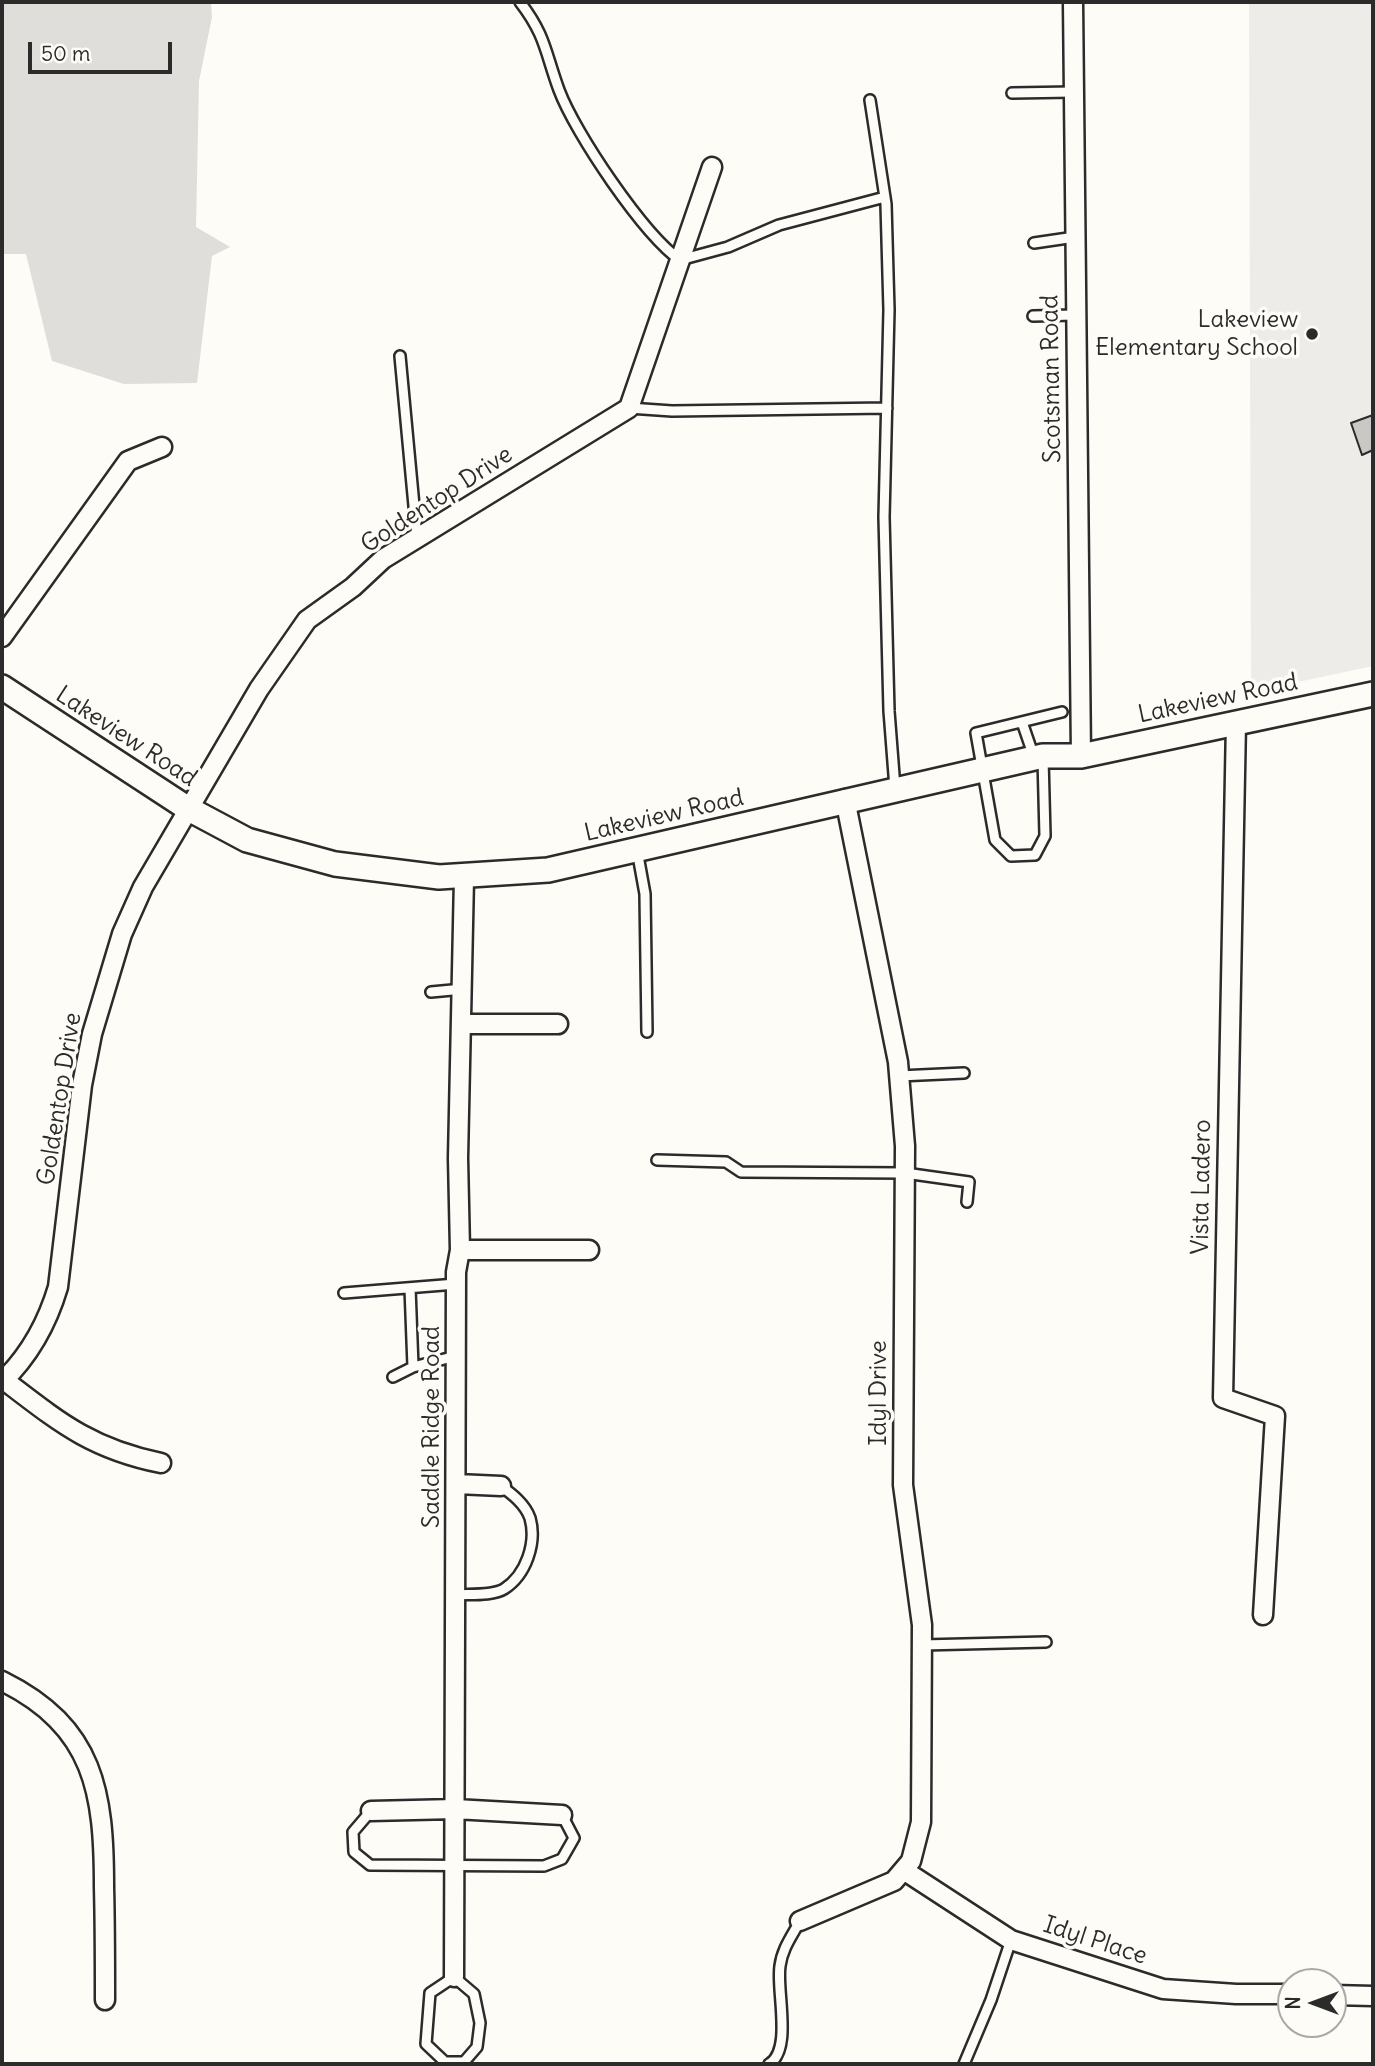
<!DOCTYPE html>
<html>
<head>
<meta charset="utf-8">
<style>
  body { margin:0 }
  #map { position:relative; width:1375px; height:2066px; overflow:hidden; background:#fdfcf7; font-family:Delius,sans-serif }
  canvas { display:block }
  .frame { position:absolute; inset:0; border:4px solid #2b2b2b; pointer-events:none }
  .north { position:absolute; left:1277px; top:1968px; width:70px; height:70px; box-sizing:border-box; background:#fdfcf7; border:2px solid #a9a8a5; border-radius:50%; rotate:270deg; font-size:19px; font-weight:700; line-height:28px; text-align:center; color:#2b2b2b }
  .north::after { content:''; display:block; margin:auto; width:24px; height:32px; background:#2b2b2b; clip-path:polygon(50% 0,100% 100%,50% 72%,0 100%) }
  .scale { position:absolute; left:28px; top:42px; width:144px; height:32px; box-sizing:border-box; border:4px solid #2b2b2b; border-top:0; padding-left:9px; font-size:21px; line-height:24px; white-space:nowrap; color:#2b2b2b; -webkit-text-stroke:5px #fdfcf7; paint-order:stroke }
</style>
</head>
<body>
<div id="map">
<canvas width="1375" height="2066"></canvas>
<div class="frame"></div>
<div class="north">N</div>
<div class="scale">50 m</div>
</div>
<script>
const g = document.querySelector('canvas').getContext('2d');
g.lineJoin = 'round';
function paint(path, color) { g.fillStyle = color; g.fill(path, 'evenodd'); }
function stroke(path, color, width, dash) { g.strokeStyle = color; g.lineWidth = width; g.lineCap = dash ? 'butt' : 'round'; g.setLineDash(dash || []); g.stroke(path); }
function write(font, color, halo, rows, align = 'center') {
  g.font = font + ' Delius,sans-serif'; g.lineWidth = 7; g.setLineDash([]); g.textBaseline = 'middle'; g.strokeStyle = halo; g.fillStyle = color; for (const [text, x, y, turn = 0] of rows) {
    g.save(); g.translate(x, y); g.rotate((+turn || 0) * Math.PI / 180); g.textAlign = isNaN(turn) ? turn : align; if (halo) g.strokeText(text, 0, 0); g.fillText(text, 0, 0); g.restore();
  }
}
paint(new Path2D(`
  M1249,2h124v664l-122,26z`), '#edece8');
paint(new Path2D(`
  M2,2h209l1,15 -13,64 -3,146 34,20 -18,9 -15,127 -73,1 -72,-23 -26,-107h-24z`), '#dfdeda');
const building = new Path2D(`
  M1373,415v35l-11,5 -11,-32z`);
paint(building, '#c9c8c4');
stroke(building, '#2b2b2b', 2);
const service = new Path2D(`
  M520,2c26,34 25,50 39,88 16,43 84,144 121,170l48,-13 51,-22 106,-28
  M1012,93l61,-1
  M870,100l16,104 3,106 -5,207 5,194 6,77
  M1034,243l41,-6
  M1033,316l42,-1
  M400,356l17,182
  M629,408l43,3 215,-3
  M1022,722l12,35
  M1043,758l2,78 -10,19 -24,1 -16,-16 -19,-107 86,-21
  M637,850l8,44 2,138
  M431,992l32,-3
  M899,1076l65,-3
  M657,1160l69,2 15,10 164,1 64,9 -2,20
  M410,1288l3,79 43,-11
  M344,1293l112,-9
  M393,1377l20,-10
  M456,1595c13,-1 37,1 48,-6 22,-14 33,-46 26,-71 -5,-14 -18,-24 -29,-32
  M922,1645l124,-3
  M371,1811l-18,21 1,20 16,13 174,1 18,-7 12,-21 -12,-23
  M454,1977l20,17 6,29 -3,24 -13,15h-19l-19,-18 4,-51z
  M769,2064c24,-14 7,-74 11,-98 2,-17 12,-30 20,-45
  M964,2064l27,-64 20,-60`);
const minor = new Path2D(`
  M1073,2l8,754
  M2,637l126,-176 34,-14
  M1236,722l-13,676 52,18 -12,199
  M463,1024h95
  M460,1250h129
  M4,1380c55,42 87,69 157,83
  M2,1382c28,-27 45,-58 56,-95l24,-202 10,-51 30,-100 21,-47 116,-198 48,-69 46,-33 30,-28 246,-151 83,-241
  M457,1484l44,2
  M2,1681c93,46 102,112 102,206 1,37 1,75 1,113
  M371,1811l84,-2 107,6
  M905,1871l106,69 152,49 73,5h55
  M800,1921l94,-40 17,-20 10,-39 1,-197 -19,-140 2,-339 -7,-84 -53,-263
  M454,1977l2,-705 4,-22 -2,-92 6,-280
  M1333,1995l40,1`);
const tertiary = new Path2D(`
  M2,687l185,121 60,32 88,24 104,13 109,-7 495,-114h38l292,-62`);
stroke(service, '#2b2b2b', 14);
stroke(minor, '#2b2b2b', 23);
stroke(tertiary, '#2b2b2b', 28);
stroke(service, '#fdfcf7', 9);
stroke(minor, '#fdfcf7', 18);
stroke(tertiary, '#fdfcf7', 23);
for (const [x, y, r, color] of [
  [1312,334,7,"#2b2b2b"]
]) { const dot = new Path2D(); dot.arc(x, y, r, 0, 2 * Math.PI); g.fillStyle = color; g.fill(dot); stroke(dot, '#fdfcf7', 2.5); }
write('24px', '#2b2b2b', '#fdfcf7', [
  ["Lakeview",1298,320],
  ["Elementary School",1298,348]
], 'right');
write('24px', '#2b2b2b', '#fdfcf7', [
  ["Scotsman Road",1052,379,-91],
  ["Goldentop Drive",437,500,-33],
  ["Lakeview Road",1218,699,-12],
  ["Lakeview Road",126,737,33],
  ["Lakeview Road",664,816,-13],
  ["Goldentop Drive",60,1099,-81],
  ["Vista Ladero",1202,1187,-89],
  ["Idyl Drive",879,1393,-90],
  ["Saddle Ridge Road",432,1427,-90],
  ["Idyl Place",1095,1941,18]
]);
</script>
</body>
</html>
